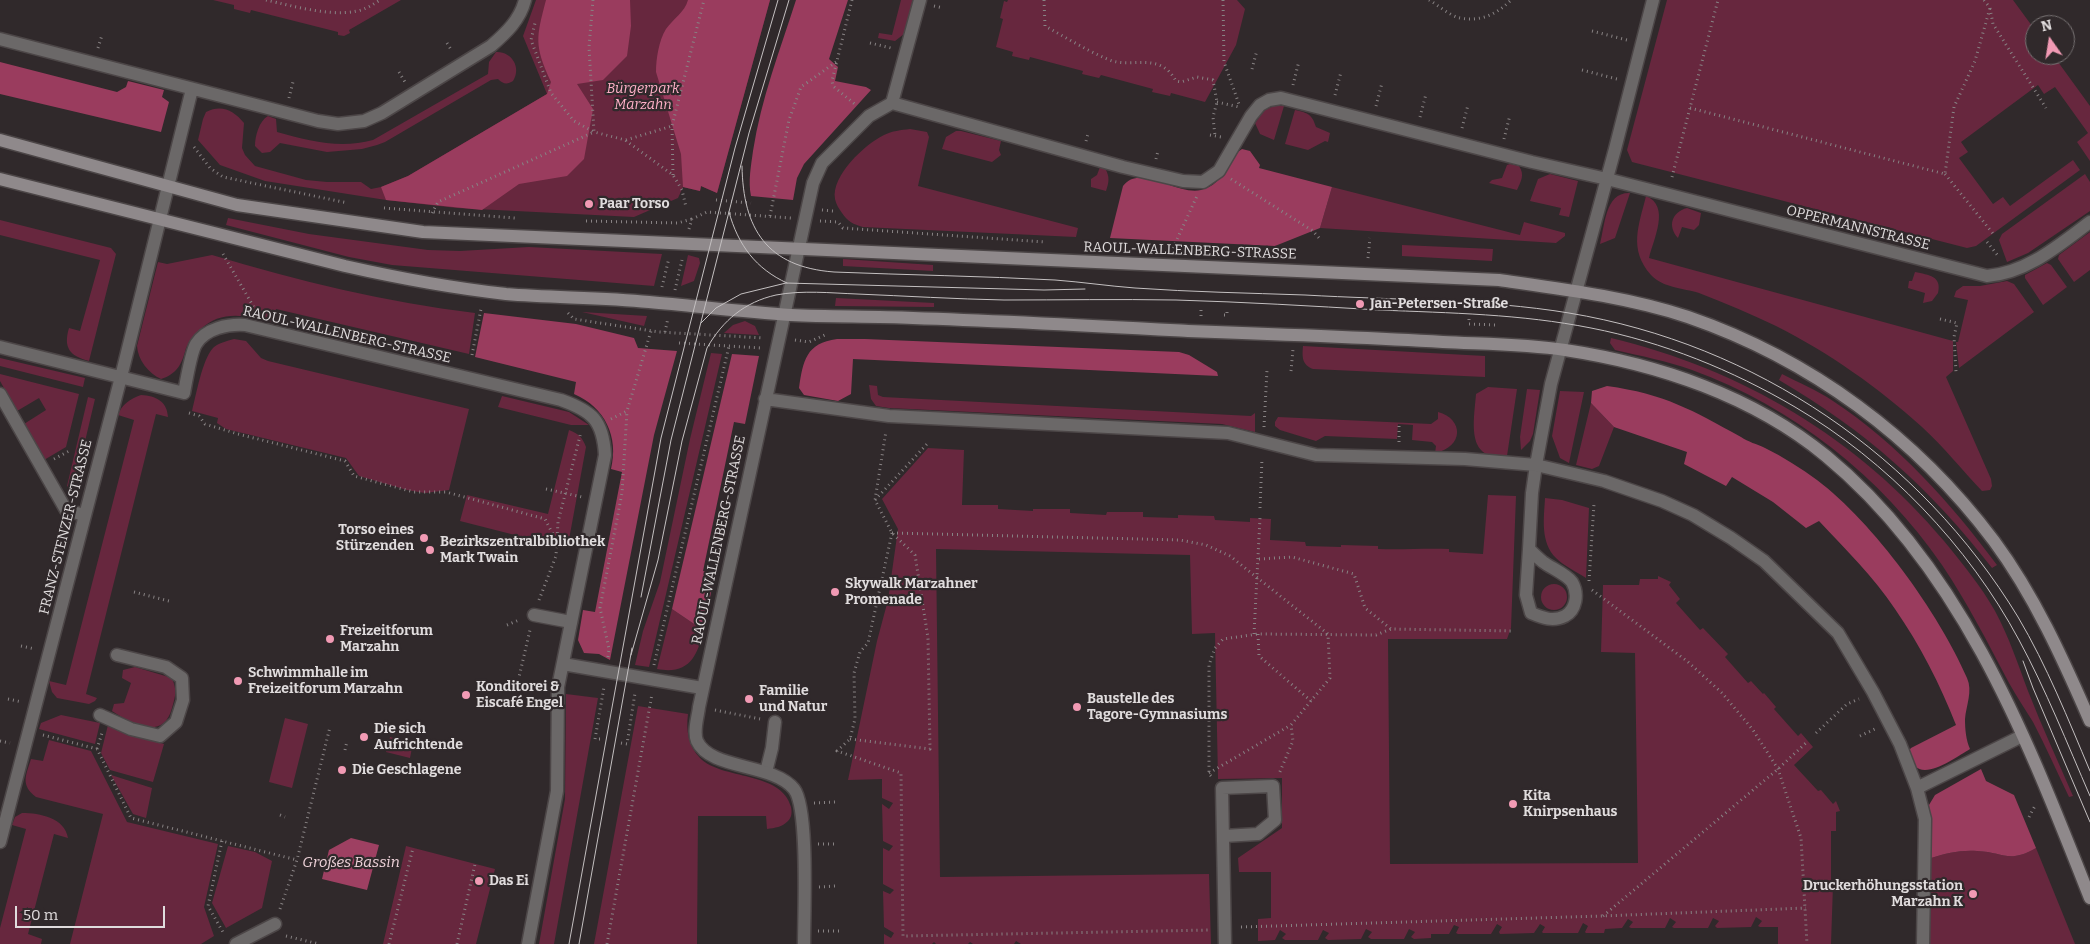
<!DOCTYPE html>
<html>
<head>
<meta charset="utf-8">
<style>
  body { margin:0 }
  #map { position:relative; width:2090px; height:944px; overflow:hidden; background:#30292b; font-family:Bitter,serif }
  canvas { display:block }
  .north { position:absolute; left:2025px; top:15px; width:50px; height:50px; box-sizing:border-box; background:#30292b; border:1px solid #767172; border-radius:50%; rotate:347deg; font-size:14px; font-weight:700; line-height:20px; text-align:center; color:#e0dcdd }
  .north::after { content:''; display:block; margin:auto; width:18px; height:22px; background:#f19ab4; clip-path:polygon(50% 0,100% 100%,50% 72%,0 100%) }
  .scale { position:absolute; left:15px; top:906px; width:150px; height:22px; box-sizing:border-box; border:2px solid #e0dcdd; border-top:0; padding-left:6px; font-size:15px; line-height:18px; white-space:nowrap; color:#e0dcdd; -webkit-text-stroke:4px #30292b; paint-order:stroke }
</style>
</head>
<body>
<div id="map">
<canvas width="2090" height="944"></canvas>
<div class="north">N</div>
<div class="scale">50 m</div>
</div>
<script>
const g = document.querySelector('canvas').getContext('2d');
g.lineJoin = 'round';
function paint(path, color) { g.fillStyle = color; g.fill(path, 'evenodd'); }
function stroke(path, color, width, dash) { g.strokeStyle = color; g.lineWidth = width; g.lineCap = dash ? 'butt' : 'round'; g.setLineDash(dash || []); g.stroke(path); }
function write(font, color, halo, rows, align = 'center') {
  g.font = font + ' Bitter,serif'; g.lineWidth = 4.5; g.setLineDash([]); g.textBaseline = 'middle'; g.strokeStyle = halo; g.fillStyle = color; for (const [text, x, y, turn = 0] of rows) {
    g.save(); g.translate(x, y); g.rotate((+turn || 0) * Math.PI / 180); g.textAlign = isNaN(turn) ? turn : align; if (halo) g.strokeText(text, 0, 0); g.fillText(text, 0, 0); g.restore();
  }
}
paint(new Path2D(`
  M213,0h188l-52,30 1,3 -6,3 -6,-1v-3l-87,-22 -1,3 -16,-4v-4z
  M536,0h234l-53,193 -16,-7 -1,5 -17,-4 -5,11 -44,19 -177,-9 -71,-8 -121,-19 -45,-16 -22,-25 5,-21 3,-7c16,-8 28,-1 38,11l-2,25 3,7 10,11 51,14 21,2h34l10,7 10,-2 27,-11 139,-82 -24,-58z
  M901,0h12l-9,34 -9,7 -17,-3 1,-5 13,2z
  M1008,0h229l8,9 -9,36 -31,57 -34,-9 -1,3 -18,-4 1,-3 -52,-14 -2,3 -17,-4 1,-3 -53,-14 -1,3 -17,-4 1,-4 -17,-5 7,-28 -3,-1 4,-17 3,1z
  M1667,0h346l22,30v25h18l37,51v55l-13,-19 11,-9 -33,-46 -11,7 -6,-9 -77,57 7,10 -9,6 34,46 10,-7 7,9 63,-46 7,10 -104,76 -9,2 -335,-86 -5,-12z
  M496,52c15,-1 26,15 17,29 -6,4 -10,3 -15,-2l-7,1 -106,62 -8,3 -15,4 -35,3 -47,-9 -10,9 -8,1 -7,-7c0,-10 4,-25 13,-30l8,3 1,13c32,9 63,17 96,8l115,-66 1,-12z
  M1276,105l8,1 -10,34 -14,-6 -5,-11 10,-13z
  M1295,110c13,3 17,4 21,17l14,6 -2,9 -3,-1 -17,9 -23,-6z
  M910,129l17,3 2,5 -11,49 160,42 -2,9 -213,-10c-10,-3 -15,-5 -21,-14 -3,-4 -6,-9 -7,-14 -4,-23 30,-55 49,-64 8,-4 17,-5 26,-6z
  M956,131h5l40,10 -2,9 2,5 -9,7 -50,-13 4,-12z
  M1510,164l9,2c6,9 2,15 -2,24l-28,-7 3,-3 10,-2 5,-13z
  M1100,167l5,1c5,9 4,14 1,23l-15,-4v-8l6,-4z
  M1550,174l28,7 -9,36 -10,-2 2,-7 -31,-7 8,-22z
  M2085,174l5,8v29l-62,42 -21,9 -8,-22 3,-6z
  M1332,187l188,48 4,-13 41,11v3l-9,7 -236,-15z
  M1630,193l-15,45 -15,6c5,-19 5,-52 30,-51z
  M1646,196c25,10 7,44 3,62l304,83v30l-7,6 45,102 1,7 -2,4 -8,1c-20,-21 -38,-44 -60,-64 -43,-39 -94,-75 -146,-101 -25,-12 -51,-23 -77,-33 -16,-5 -36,-5 -48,-18 -23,-26 -12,-50 -5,-79z
  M1687,208l14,5 -2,12 -5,5 -12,-3 -4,11c-11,-12 -6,-26 9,-30z
  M228,218l81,16 119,16 32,1 69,-4 133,7 -8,32 -262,-21 -43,-8 -123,-32z
  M0,220l111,28 5,6 -27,107c-19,-5 -26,-13 -20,-33l11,3 20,-71 -100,-25z
  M2090,232v38l-16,12 -16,-23 1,-4z
  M1402,245l91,4 -1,12 -90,-5z
  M212,255c87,26 173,47 263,58l-6,41 -193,-45 -3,13c-26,-6 -52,-13 -73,8 -6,5 -11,11 -14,18 -4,16 -9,26 -25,31 -13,-6 -23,-19 -24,-33l21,-84 9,2z
  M688,255l11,3 1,5 -6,18 -13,5z
  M843,259l90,6v6l-90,-5z
  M2047,263l4,2 16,22 -24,18 -18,-27v-3z
  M1915,272c14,3 27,4 23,21l-6,8 -9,2 2,-10 -17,-5 1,-7h3z
  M2007,281l7,3 20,28 -75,56 -3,-26h2l10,-42 -14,-3 2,-6 7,-5h17z
  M836,298l98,5v4l-99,-1z
  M582,312l65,4 -3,10z
  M745,321l10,5 4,9 -35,-2 9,-8z
  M1611,338c130,31 247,100 333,203 18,22 37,45 51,70 14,26 23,53 33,80 14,36 30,70 45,105l-4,1c-12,-25 -23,-50 -36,-75 -8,-13 -16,-25 -24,-39 -21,-40 -42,-81 -67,-118 -61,-89 -149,-158 -250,-195 -25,-9 -51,-14 -77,-20l-5,-7z
  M234,339l12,2 15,17 7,3 201,48 -20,81 -24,3 -18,-3 -48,-14 -13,-18 -120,-29 -9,-6 1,-5 -26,-7c4,-15 10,-51 21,-63 5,-5 14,-7 21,-9z
  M1303,346l182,10v21l-172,-8c-11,-4 -11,-12 -10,-23z
  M711,353l11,1 -73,313 -14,-2 8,-34 17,-49 30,-143z
  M0,358l85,20 -2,9 -83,-21z
  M0,374l79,20 -13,53 -22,13 -20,-36 22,-14 -7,-12 -22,13 -17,-30z
  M1782,374c17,9 35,16 51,27 65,43 118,102 164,164l-5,3c-62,-80 -126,-137 -213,-188z
  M869,385l8,1 1,9 5,2 368,19 4,-3v19l-33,-8 -333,-16 -13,-2 -5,-7z
  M1488,387l29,2 -10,67c-42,6 -33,-35 -31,-62z
  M1527,389l13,1 -7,44 -3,7 -9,9 -1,-13z
  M1560,391l24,1 -15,71 -9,-5 -8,-22z
  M141,395c15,1 26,6 27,22l-12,-3 -70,280 11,4 -2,3 -6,3 -32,-6 -5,-6 -3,-11 17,4 68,-265 -16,-5c4,-11 12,-16 23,-20z
  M502,396l67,16 20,13h-18l-73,-18z
  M88,397l7,2 -21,89 -3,2 -4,-4z
  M1591,403l23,24 -15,39 -7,3 -16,-4z
  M1438,412c26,7 26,35 -3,41l1,-7 -4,-4 -20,-2 1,-15 -15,-1 -1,15 -72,-3 -9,5 -36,-11 -5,-4v-4l3,-5 153,7 7,-5z
  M569,430c10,4 13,7 17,17l-18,98 -6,2 -102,-26 7,-26 81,19z
  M928,448l36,2 -2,55h36v4l35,2v-2h37v4l36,2 1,-3h36v5l35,1v-3l36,1 1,4 35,2v-4l21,1 -1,21 35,2 1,4 35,1v-2l37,1v3c25,1 46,-1 71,0v3l34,2 5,-59 28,1 -5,132 -4,11h-119l2,225 248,-1 -3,-210 -34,-1 2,-67h36l1,-6h18v-3l13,6 -2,3 11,14 -4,4 24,27 3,-2 25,26 -3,3 23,26 3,-2 12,13 1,-1 12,14 -2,2 24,27 3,-3 12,14 -19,18 24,26 3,-1 12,14 3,-3 4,10 -4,1v19h-5v53l2,1 -2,59h-53v-17h-18l-2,-1 4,-5 -6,-4 -5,10 -34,1 -2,-2 4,-5 -6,-3 -5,10h-34l-2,-1 4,-5 -6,-4 -5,10h-34l-2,-1 4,-5 -5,-3 -6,9 -17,1 -1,4h-18l-1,-1 3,-6 -5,-3 -5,10h-35l-1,-1 3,-5 -5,-3 -6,9 -34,1 -1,-2 3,-5 -5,-3 -6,10h-33l-2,-1 3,-6 -5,-2 -5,9h-18v4l-17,1 -3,-2 4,-5 -6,-3 -5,10h-33l-3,-2 4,-5 -6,-3 -5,10 -33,1 -3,-2 4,-5 -6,-3 -5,10h-33l-3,-2 4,-4 -6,-4 -5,10 -17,1v-22l13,-1v-46h-32l-1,-14 44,-30v-50l-64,1 -3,-146 -23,1 -2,-79 -254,-6 4,328 269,-3 2,70h-190l-5,-3 -2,3h-41l-3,-2 -2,2h-32l-2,-2 -2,2h-48v-10l7,4 3,-5 -10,-6 -1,-36 7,3 4,-4 -11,-6v-36l6,3 4,-5 -10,-5 -1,-37 7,5 4,-6 -11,-5v-19l-34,1 29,-139 11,-41 10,-71 -16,-30z
  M1545,498l17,2 27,8 -3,70c-9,-6 -22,-12 -30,-20 -16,-16 -12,-40 -11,-60z
  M1541 597a13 13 0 1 1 26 0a13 13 0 1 1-26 0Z
  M672,609l31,21c-5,27 -15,45 -46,39z
  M135,667l37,11c5,13 4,16 0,30 -9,34 -41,15 -60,3l2,-7 10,-1 7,-20 -9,-5 1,-8z
  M566,694l32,4 -44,246h-15l26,-145z
  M638,706l50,8c-2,16 0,32 12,44 21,22 82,13 91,49 1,5 1,10 -3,14 -6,6 -13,7 -21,8l-1,-13h-68l-1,128h-103z
  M61,715l39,8 -5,21 -56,-15 2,-6z
  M285,718l23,6 -16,64 -23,-6z
  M108,725l13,6 43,13 -11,38 -43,-12 -9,-17z
  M390,737l23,6 -3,15 -24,-6z
  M49,740l42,11 36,71 91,22 -14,63 10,29 -13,8h-131l33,-130 -67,-17c-16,-12 -10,-22 -5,-38l12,2z
  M111,775l41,13 -6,30 -13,-4z
  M22,813c18,0 43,5 46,25l-14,-4 -26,100 14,5 -1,5h-41v-16l26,-99 -14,-4 3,-8z
  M228,846l27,6 17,9 -10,47 -36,20 -14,-25z
  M406,846l89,23 -19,75h-93z
  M2036,848l39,96h-146l2,-86c16,-5 29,-8 46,-7 27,1 31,13 59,-3z`), '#67273e');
paint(new Path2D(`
  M546,0h84l1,26 -4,30 -24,24 -26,4 16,25 -9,50 -17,17 -48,8 -37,26 -96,-10 -5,-13 27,-11 139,-82 4,-12c-17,-37 -15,-44 -5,-82z
  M688,0h82l-53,193 -16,-7 -1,5 -17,-4 -2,-33 -25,-82c0,-13 3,-32 10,-43 7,-10 19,-17 22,-29z
  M796,0h52l-19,59 9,8 -3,14 31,6 5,3 -67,74 -7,14 -4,22 -42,-4c-3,-15 0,-30 2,-45 8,-52 27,-101 43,-151z
  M0,62l117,30 9,-5 2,-6 36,9 -2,7 7,5 -8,30 -161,-38z
  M1242,149l8,2 10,14 -1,3 73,19 -12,41 -45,18 -165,-8 13,-52c17,-23 55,10 78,4 26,-7 23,-29 41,-41z
  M484,313l92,11 58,14 4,10 39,3 -23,84 -44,225 -11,-6 -15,-1 -6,-13 5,-30 12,2 27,-140 -11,-3c8,-32 -6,-62 -37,-75l2,-12 -101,-25z
  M837,339h28l314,13 10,3 28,17 1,4 -365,-17 -2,35 -13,7 -34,-6 -5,-7c4,-27 7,-45 38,-49z
  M732,354l27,2 -14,68 -11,-2 -31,149 12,3 -12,56 -31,-21z
  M1607,386c58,8 85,24 134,51 7,5 16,7 24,11 18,9 36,20 52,32 57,43 122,133 150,198 6,13 -1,28 -2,41 0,10 1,21 5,30 -12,7 -43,30 -55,17 -3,-3 -5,-10 -7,-14l3,-4 45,-23c-16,-41 -36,-80 -61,-116 -21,-32 -50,-60 -76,-88l-13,7 -33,-26 -41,-25 -6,9 -42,-22 3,-12 -73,-25 -23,-24 1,-12z
  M1981,769l5,12 28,14 22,53c-28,16 -32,4 -59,3 -17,-1 -30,2 -46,7l-2,-53 6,-10z`), '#9a3c5e');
paint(new Path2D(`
  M351,838l28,7 -12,45 -45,-11 7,-29z`), '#9e4062');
const lane = new Path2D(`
  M0,394l66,116 18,5
  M1529,549l-3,46 5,18c12,5 22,9 34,3 11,-6 14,-22 7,-34 -6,-8 -21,-14 -29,-20 -5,-4 -10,-9 -14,-13l3,-56 4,-28
  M534,615l37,7
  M100,715l31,14 29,7 16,-14 7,-22 -1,-22 -16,-11 -49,-12
  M766,772l6,-24 3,-26
  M1224,836l34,-2 17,-14 -2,-34 -51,2 3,156`);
const street = new Path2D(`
  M0,39l318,82 20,3 26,-3 18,-8 109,-67c15,-13 29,-26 34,-46
  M892,103l231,64 60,14 20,1 16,-11 32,-55 9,-11 9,-5 12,-2 251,64 75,17 380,97c40,-3 72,-31 103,-54
  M0,347l184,46c2,-11 7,-41 12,-49 10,-16 32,-20 49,-19l316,75c31,11 42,20 44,55l-47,232 -1,104 -29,153
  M765,399l124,17 339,17 88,22 149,4 71,6 68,16 58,20 31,14 38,23 33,23 74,72 35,59 27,52 17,44 8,31 -2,125
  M1536,465l15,-81 64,-235 38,-149
  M563,664l139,24
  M1917,788l105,-52
  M0,842l121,-465 71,-288
  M236,944l39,-20
  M804,944c0,-29 5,-136 -10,-155 -21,-26 -84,-19 -97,-48 -4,-10 1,-24 2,-34l114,-524 9,-20 47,-47 23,-13 28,-103`);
const secondary = new Path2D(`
  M0,140l237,65 186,27 1076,48c63,9 128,17 189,37 122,42 228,120 306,224 40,54 69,118 96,180
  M0,179l345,87c53,12 107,22 161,28 47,4 95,3 143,8 47,4 94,10 142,13 41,2 81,1 122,3 92,3 183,8 275,13 85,3 170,6 255,11 40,2 82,2 122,8 93,14 188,46 261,106 136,112 201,283 264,442`);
stroke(lane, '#4c4647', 15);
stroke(street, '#4c4647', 15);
stroke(secondary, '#4c4647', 15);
stroke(new Path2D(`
  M266,0c27,6 75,20 100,8 5,-2 9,-5 14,-8
  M593,0l-4,47 5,85 31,8 48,35 9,15 4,17
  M852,0l-20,81 1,5 24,20
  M1044,0l1,26c20,11 41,24 62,33 24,11 52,-9 69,22l5,1 16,-5 16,3 4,22 -4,15 2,19
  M1223,0l1,62 16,45
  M1429,0c9,5 21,16 31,18 21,4 37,-4 51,-18
  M1984,0l6,8 3,16 53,84
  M934,6l9,2
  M1592,31l35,9
  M447,43l5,8
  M870,43l21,5
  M98,48l4,-13
  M1252,69l5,-19
  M1582,70l35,9
  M399,72l6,10
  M1293,85l6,-24
  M1335,95l6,-23
  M289,98l4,-16
  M1217,102l22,5
  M1376,106l6,-23
  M1690,108l255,66 9,-67 21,-46 15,-53
  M1420,117l6,-23
  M1462,128l6,-23
  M1210,135l11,2
  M1504,139l6,-24
  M626,140l46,-14
  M1086,141l2,-7
  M194,147l16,21 13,9 125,26
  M1156,159l2,-8
  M1945,174l50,62
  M673,175l-1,-49 32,-126
  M1672,177l46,-177
  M1231,179l82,52 7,8
  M716,200l35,3
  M384,208l131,10
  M822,210l11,1
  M432,213l6,-11 156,-70 -20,-11 -23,-28 -20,-53 4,-17
  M770,216l19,-96 12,-33 35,-25
  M586,221l92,2 14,-4
  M820,221l18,1 5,6 202,14
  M689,229l3,-10 15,-7 84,6
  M1987,242l12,15
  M1173,248l24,-52
  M223,254l33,57
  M1368,258l2,-20
  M662,287l7,-29
  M675,290l7,-30
  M568,313l6,6 85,13 105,6
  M1224,315h3v-7
  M1201,316v-10
  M1469,319v5l28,1
  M1940,319l17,4 -3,14 2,35
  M665,332l3,-14
  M795,340l14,2 18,-8
  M679,343l82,5
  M472,355l9,-46
  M1291,371l2,-22
  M189,413l10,3 6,8 33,10 107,27 9,15 60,16h32l99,27 13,25
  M611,419l16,-8 24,-80
  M1264,427l3,-57
  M1399,442v-19
  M54,459l17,-9
  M546,489l36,8
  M875,500l52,-56
  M1260,508l2,-50
  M892,533l-24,110 -8,9 -6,21 1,46 -5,20 -13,12 64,22 2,163 307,-6
  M892,533l288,7 26,5 24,11 98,78 2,44 -39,47 2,16 -14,33
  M1259,559l33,-2 62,17 11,34 26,21
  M1589,581l5,-77
  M1592,590l95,71 35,32 31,37 25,39 23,69 6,106
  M134,592l35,9
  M539,600l17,-44 2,-34 23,-90
  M507,625l12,-5
  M1254,634l6,-116
  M1258,634l1,22 52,45
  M21,646l14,3
  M608,657l1,-8 -9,-41 22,-115 5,-82
  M654,665l75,-319
  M516,690l14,-60
  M8,699l14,3
  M715,710l45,9
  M1816,733l31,-29 12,-5
  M43,735l54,14 34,69 166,42
  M1860,736l15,-7
  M600,739h-5l9,-52
  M850,739l80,10 -2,-111 -13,-83 -23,-22 -17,-33 11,-69
  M0,741l10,2
  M621,743l6,1 8,-51
  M97,749l5,-16
  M345,750l2,-9
  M1209,773l82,-48
  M1211,776l-2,-2v-109l6,-17 8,-9 35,-5 118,1 15,-6 123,2
  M814,803l22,-1
  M280,815l5,2
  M2029,817l7,-13
  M222,841l-14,65 16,28
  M818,844h17
  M819,887l17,-1
  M1938,889l17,1
  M280,909l17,-49 33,-133
  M1603,916l175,-147 30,-28
  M1241,927l361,-11 204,-8
  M818,931h22
  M286,936l33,8
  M389,944l24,-96
  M457,944l18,-80
  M607,944l45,-250`), '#888384', 3, [1, 4]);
stroke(lane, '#6b6868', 12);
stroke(street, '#6b6868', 12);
stroke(secondary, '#8f898b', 12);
stroke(new Path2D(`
  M742,166c1,63 25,101 92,106 73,3 147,4 221,8 27,2 53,6 80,8 57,4 113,5 170,7 86,5 179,4 264,18 187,31 351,143 449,304 29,49 50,102 72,154
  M729,212c9,33 27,57 58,71
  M701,323l15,-15 25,-14 45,-11 258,7 41,-1
  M641,597l30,-157 78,-307 40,-133
  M631,655l27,-95 24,-119 25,-93c16,-28 38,-46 69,-53 26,-5 55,-2 81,-1 49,2 98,5 147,6 57,0 114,-1 172,0 68,2 136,6 203,10 71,3 142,4 212,18 72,14 141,42 204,79 92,54 173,138 224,233 27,50 48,103 71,156
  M2023,661l10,27 57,134
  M569,944l92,-506 74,-290 43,-148
  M579,944l53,-296`), '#c4c0c1', 1);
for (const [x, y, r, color] of [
  [589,204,5,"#f19ab4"],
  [1360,304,5,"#f19ab4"],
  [424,538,5,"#f19ab4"],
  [430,550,5,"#f19ab4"],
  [835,592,5,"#f19ab4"],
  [330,639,5,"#f19ab4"],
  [238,681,5,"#f19ab4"],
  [466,695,5,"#f19ab4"],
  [749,699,5,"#f19ab4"],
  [1077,707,5,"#f19ab4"],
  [364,737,5,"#f19ab4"],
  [342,770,5,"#f19ab4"],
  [1513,804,5,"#f19ab4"],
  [479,881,5,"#f19ab4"],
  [1973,894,5,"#f19ab4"]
]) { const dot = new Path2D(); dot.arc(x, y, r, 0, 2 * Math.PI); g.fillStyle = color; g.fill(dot); stroke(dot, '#30292b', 2); }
write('italic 14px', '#feb0c7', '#30292b', [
  ["Bürgerpark",643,89],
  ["Marzahn",643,105]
]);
write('bold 14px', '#e0dcdd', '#30292b', [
  ["Paar Torso",599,204],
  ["Jan-Petersen-Straße",1370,304],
  ["Torso eines",414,530,"right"],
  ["Stürzenden",414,546,"right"],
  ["Bezirkszentralbibliothek",440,542],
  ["Mark Twain",440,558],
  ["Skywalk Marzahner",845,584],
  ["Promenade",845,600],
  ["Freizeitforum",340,631],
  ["Marzahn",340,647],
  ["Schwimmhalle im",248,673],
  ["Freizeitforum Marzahn",248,689],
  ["Konditorei &",476,687],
  ["Eiscafé Engel",476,703],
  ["Familie",759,691],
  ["und Natur",759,707],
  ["Baustelle des",1087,699],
  ["Tagore-Gymnasiums",1087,715],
  ["Die sich",374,729],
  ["Aufrichtende",374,745],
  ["Die Geschlagene",352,770],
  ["Kita",1523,796],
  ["Knirpsenhaus",1523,812],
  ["Das Ei",489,881],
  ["Druckerhöhungsstation",1963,886,"right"],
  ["Marzahn K",1963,902,"right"]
], 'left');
write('14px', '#e0dcdd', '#30292b', [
  ["OPPERMANNSTRASSE",1858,228,14],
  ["RAOUL-WALLENBERG-STRASSE",1190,251,2],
  ["RAOUL-WALLENBERG-STRASSE",347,335,13],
  ["FRANZ-STENZER-STRASSE",66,527,-76],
  ["RAOUL-WALLENBERG-STRASSE",719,540,-78]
]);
write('italic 15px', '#eed2d9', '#30292b', [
  ["Großes Bassin",351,863]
]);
</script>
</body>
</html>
